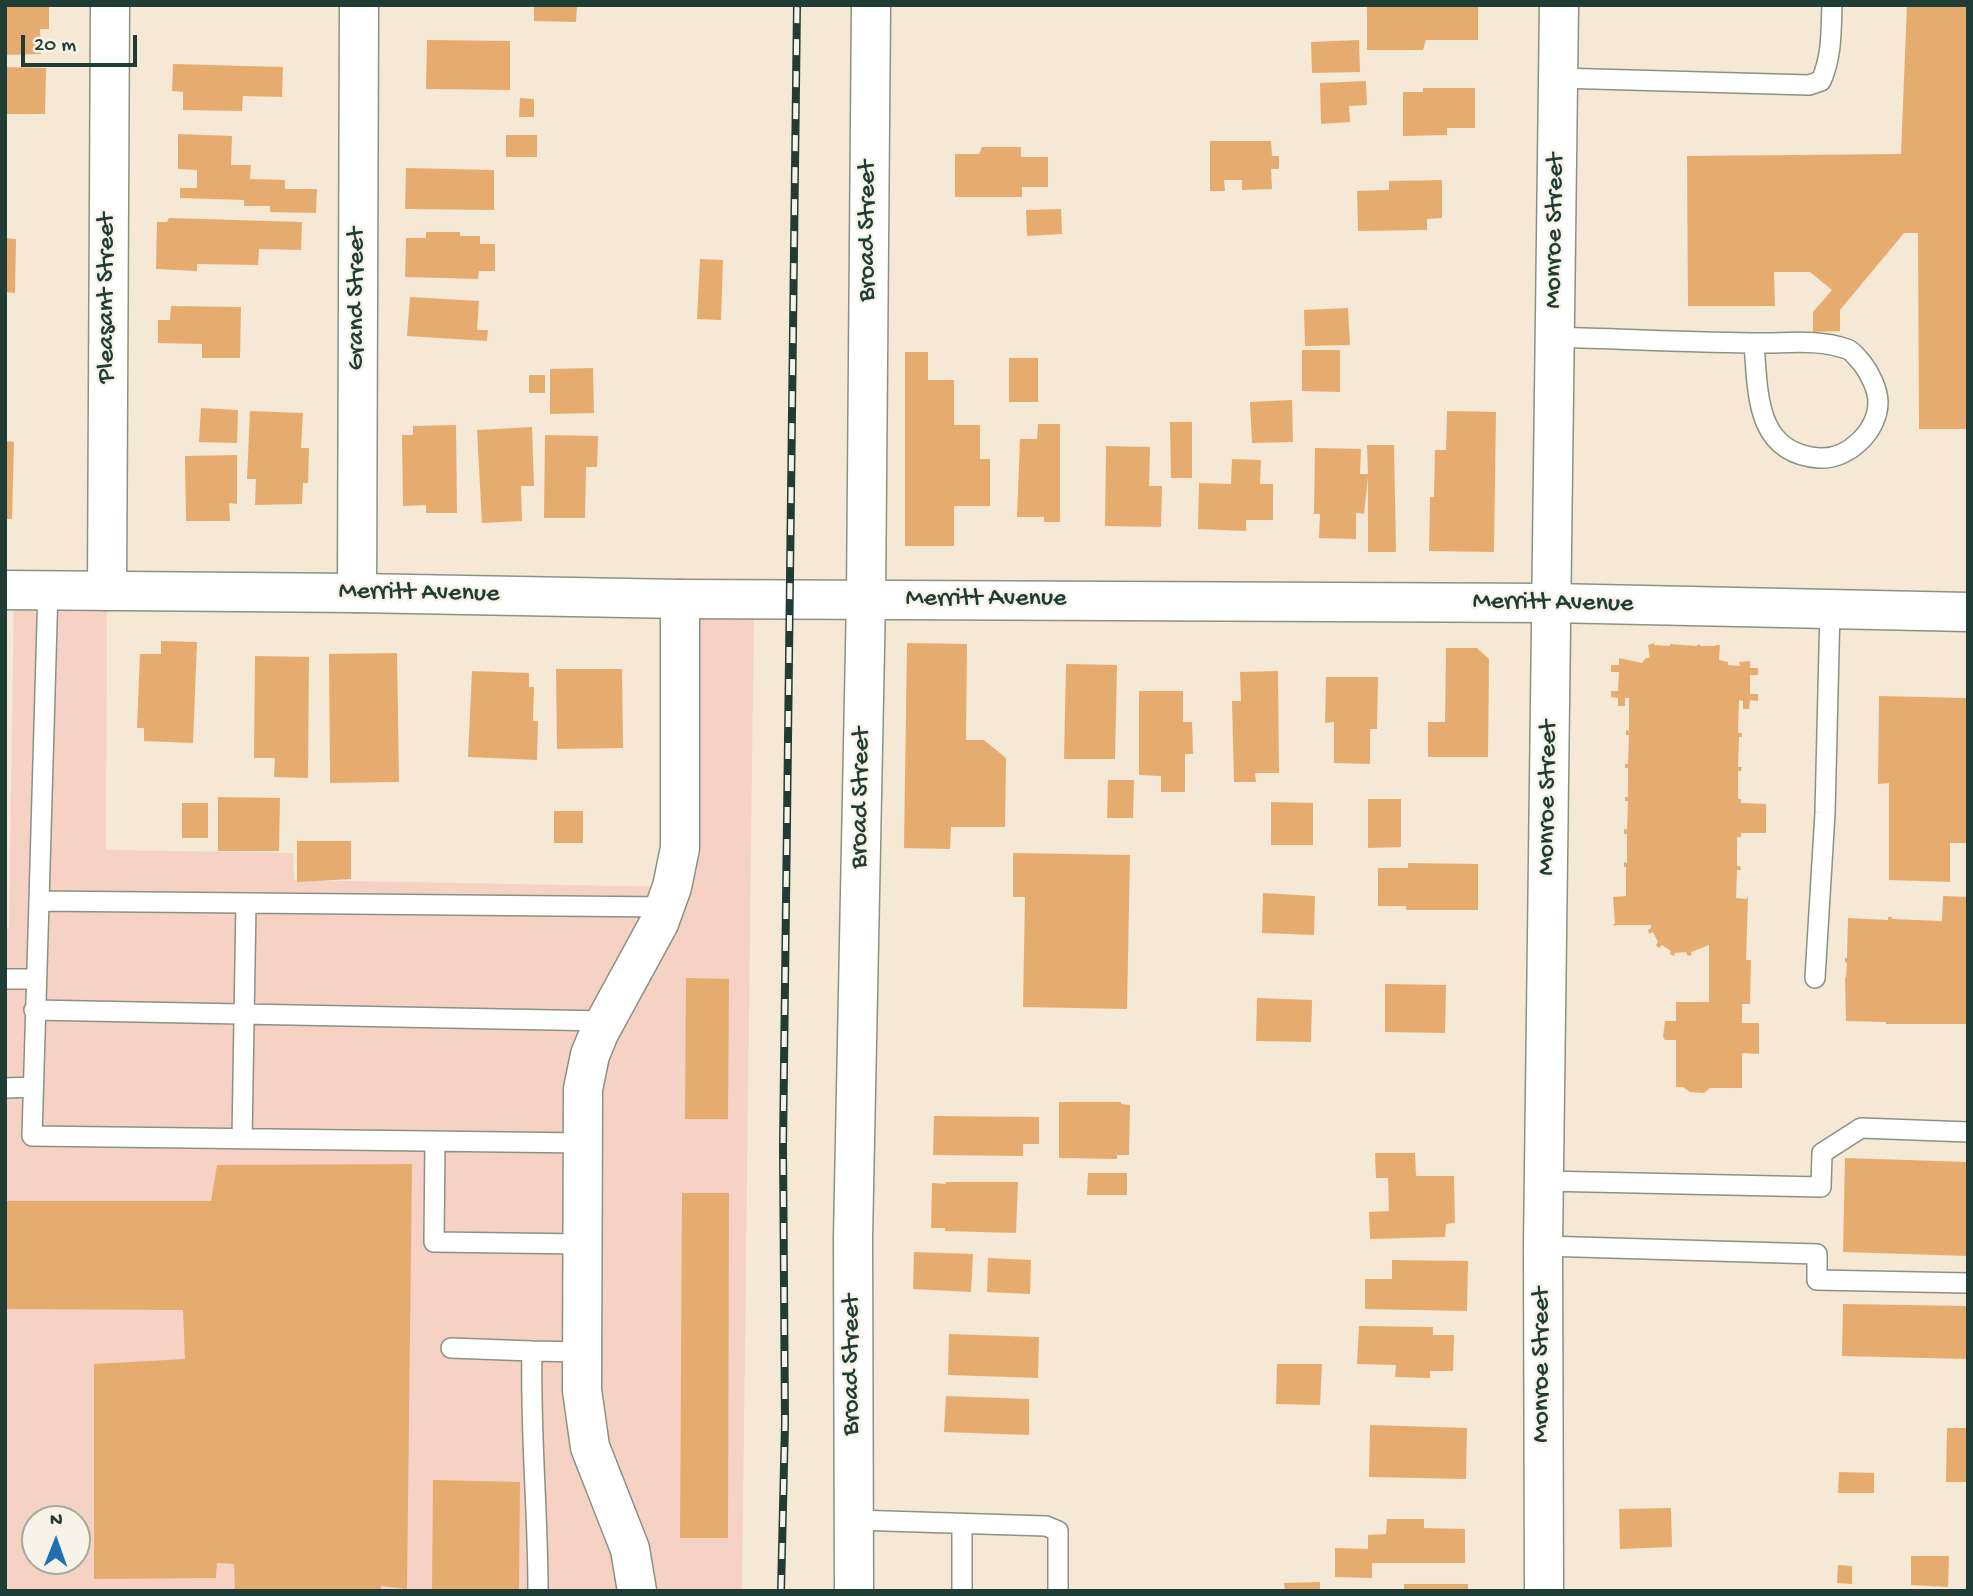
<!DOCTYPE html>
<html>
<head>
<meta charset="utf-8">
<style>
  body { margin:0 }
  #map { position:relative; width:1973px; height:1596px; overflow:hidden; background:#f5e8d4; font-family:"Gochi Hand",sans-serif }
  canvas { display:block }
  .frame { position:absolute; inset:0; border:7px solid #1f3d34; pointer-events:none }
  .north { position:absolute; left:21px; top:1505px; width:70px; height:70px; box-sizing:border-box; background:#f7f3e8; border:2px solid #a1aaa0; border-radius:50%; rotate:1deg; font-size:19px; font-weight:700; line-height:28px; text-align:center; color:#1f3d34 }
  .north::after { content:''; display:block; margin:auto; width:24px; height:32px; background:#1f6fb2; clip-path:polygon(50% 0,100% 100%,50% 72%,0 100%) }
  .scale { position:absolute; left:21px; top:35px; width:116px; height:32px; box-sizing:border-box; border:4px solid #1f3d34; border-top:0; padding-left:9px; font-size:21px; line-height:24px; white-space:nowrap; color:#1f3d34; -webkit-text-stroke:5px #f7f3e8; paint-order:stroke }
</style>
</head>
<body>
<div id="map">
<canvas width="1973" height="1596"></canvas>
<div class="frame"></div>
<div class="north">N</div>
<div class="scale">20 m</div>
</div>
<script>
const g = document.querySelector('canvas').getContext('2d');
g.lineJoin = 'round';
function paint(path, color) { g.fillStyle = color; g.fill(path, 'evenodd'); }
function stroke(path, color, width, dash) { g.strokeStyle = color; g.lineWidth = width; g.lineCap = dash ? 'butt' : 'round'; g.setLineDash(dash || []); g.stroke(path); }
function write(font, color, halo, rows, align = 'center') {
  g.font = font + ' "Gochi Hand",sans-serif'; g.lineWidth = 5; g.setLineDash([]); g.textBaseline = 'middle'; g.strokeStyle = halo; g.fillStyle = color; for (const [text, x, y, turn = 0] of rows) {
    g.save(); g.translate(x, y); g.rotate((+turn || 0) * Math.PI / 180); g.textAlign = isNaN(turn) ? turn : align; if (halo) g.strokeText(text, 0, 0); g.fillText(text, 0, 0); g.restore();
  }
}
paint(new Path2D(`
  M14,590l93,1 -1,259 187,3 1,27 378,7 8,-288h74l-12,992h-737v-663h4zM35,1519h42v42h-42z`), '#f5d2c3');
paint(new Path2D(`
  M5,5h44v24h-9l1,25 -36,1z
  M534,5h43l-1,17 -42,-1z
  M1367,5h111v35h-52l-3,10h-56z
  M1907,5h61v424h-49l-1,-196h-14l-64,77v21l-27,1v-20l19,-22 -22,-18h-36l1,34h-87l-1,-150 214,-2z
  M427,40l83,1v49l-84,-1z
  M1359,40l1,32 -48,1 -1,-31z
  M173,64l110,3 -1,30 -39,-1 -1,15 -59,-1v-18l-11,-1z
  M5,67l41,1 -1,46h-40z
  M1366,81l1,24 -18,1 1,16 -29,2 -1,-41z
  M1423,88h52v40h-28v7l-44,1v-44h20z
  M520,98l14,1v18h-15z
  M178,134l54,2 -1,29h20l-1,14 35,1v9h32l-1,24 -46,-1v-6h-26v-6l-64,-2v-10h17v-18l-19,-1z
  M506,135h31v22h-31z
  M1210,141h61l1,15h7v13h-8l1,20 -30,1v-10h-18l1,11h-15z
  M982,147h39v10h27v30h-26v10h-67v-43h24z
  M406,168l88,2v40l-89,-1z
  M1442,180v38l-15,1v11l-69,1 -1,-40 32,-1v-9z
  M1061,209l1,25 -35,2 -1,-26z
  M169,218l133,4 -1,28 -42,-1 -1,16 -61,-1v7l-41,-2 1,-47h10z
  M426,232h34v4h20v8h15v27h-16l-1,8 -73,-2 1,-39h20z
  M5,238l11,1 -1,54 -10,-1z
  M700,259l23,1 -2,60 -24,-1z
  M410,297l69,4 -2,29h11l-1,11 -80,-5z
  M171,306l70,1 -1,51h-38v-14l-44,-1v-23h12z
  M1348,308l2,37 -45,1 -1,-36z
  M1302,350h38v42l-38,-1z
  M905,352h23v28h26v45h26v34h10v47h-36v40h-49z
  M1009,358h29v44h-29z
  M593,368l1,45 -44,1v-45z
  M529,375h16v18h-16z
  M1292,400l1,42 -41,1 -2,-41z
  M201,408l37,2 -1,33 -38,-1z
  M250,411l53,2 -2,35h8l-1,35h-5l-1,21 -47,1 1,-26h-9z
  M1447,411l49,1 -2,140 -65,-1 1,-54h4l1,-47h11z
  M1170,422h22v56h-21z
  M1038,424h22v98h-16v-5h-27l3,-78h17z
  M456,425l1,88h-31v-8l-23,1 -1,-71h11v-9z
  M532,427l2,59h-13l1,35 -40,2 -5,-93z
  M545,435l53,1 -1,31h-11l-1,51h-41z
  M5,441l9,1 -2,77h-7z
  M1367,445h27l2,107h-28v-75l-4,37 -8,-1v26l-37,-1 1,-24h-6l1,-66 46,1 -1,25h8z
  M1106,446l44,1 -1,39h13l-1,41 -56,-1z
  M237,455v49l-8,-1 1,18h-44l-1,-65z
  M1232,459l29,1 -1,24h13v36h-27v11l-48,-2 1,-46 32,1z
  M161,641l36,1 -4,101 -49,-2v-13h-7l3,-74h21z
  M907,643l60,1 -1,96h18l22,18 -1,69h-54l-1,22 -46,-1z
  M1655,643l-1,2 16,1v-2l26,2 4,-2v2h16l-1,-1h5l-1,15 9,2v3l12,1 -1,-4 11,-1v7h8v7h-8v19h8v7l-8,-1 -1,9h-6v-8l-4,-1 -1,33h4v4h-3l-1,30h4l-1,4h-3v28h3v4l25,1v29h-25v4h-4v29h3l1,4h-4l-1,28 10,1 2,-2 -2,63h5l-1,44h-8v19h17v31l-17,-1v35h-32l-6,5 -14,-1 -7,-5h-7v-47h-11l-2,-3 2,-16h11v-19h33v-57l-18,7 1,3 -4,1 -2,-4 -11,1 -1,3 -4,-2 1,-3 -9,-6 -3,3 -3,-3 2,-3 -5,-10 -4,2 -1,-4 3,-2v-3h-34l-2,1 -2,-1 2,-2 -2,-26 13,-1v-29h-2v-5l3,1v-29h-3v-5l3,1 1,-29h-3v-4h3v-29h-3v-4h3l1,-29h-3v-5l3,1v-33h-4v8h-7v-8l-7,-1v-6h7l1,-19h-8v-7h8v-7l23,5 4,-5h4l-2,-13z
  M1446,648h31l12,11 -1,98h-60v-35h17z
  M397,653l2,129 -69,1 -1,-129z
  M255,656l54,1 -1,121 -34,-1 1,-19h-21z
  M1066,664l51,1 -2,94h-51z
  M556,669h66l1,79 -66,1z
  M472,671l57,2v14h5l-1,34h5l-1,39 -69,-3z
  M1278,671l1,102h-24l1,9h-22l-2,-81h9l-1,-29z
  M1326,677h52l-1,52h-7v35l-36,-1v-41l-9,1z
  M1139,691h44v31h9l1,32h-8v38h-24v-16l-22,-1z
  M1879,696l89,2v145h-18v39l-61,-2v-97l-11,1z
  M1108,780h26l-1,38h-26z
  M218,797l62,1 -1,53h-61z
  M1368,799h33v48l-33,1z
  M1271,802l42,1v42h-42z
  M182,803h26v35h-26z
  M554,811h29v32h-29z
  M297,841h54v38l-54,3z
  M1013,853l117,2 -3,154 -104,-2 2,-110h-12z
  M1408,863l70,1v46h-72v-4h-28v-38h30z
  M1263,893l52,3 -1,39 -52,-2z
  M1943,896l25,1v127h-82v-2l-40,-1 -1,-44h1l1,-14 -2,-1v-4h2l1,-40 40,2v-3h4v2l50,2z
  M686,978l43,1 -1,140h-43z
  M1385,984l61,1 -1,48 -60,-1z
  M1257,998l55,2 -1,42 -55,-1z
  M1059,1102h62v2l9,1 -1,50h-12v4l-58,-1z
  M934,1116l105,1v27h-16v12l-90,-1z
  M1375,1153h40l1,23h38l1,47 -9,1 -1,13 -75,2 -1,-27 20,-1 -1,-33h-12z
  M1845,1158l123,4v94l-125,-4z
  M412,1164l-5,425 -26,-3v5h-146l-1,-27 -17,-1 -1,15 -122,1v-215l91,-5 -2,-49 -178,-1v-108h206l6,-36z
  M1088,1173h39v22h-40z
  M946,1182h72l-2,51 -71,-2v-3h-14l1,-45 14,1z
  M682,1193h47l-1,345h-48z
  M914,1252l59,2 -2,38 -58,-3z
  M988,1258l43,2 -1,34 -43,-2z
  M1392,1260l76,1 -1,50 -102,-2v-30h27z
  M1843,1304l125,2v53l-126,-3z
  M1359,1326l74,1v8h21l-1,36h-23v7l-35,-1 1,-12 -39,-1z
  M949,1334l90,3 -1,41 -90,-3z
  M1277,1364h45l-2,41 -44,-1z
  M946,1396l83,3v36l-85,-3z
  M1370,1425l97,3 -1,51 -97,-2z
  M1947,1428h21v54h-22z
  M1839,1472l35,1v20h-36z
  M433,1480l87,2 -1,109h-87z
  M1671,1508l1,39 -52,2 -1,-40z
  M1387,1519h37v9l41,1v34h-93v15l-37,-1v-29l33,1v-14l18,-1z
  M1911,1556h38l-1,31 -37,-2z
  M1838,1565l14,1v18l-15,-1z
  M1320,1582v9h-35l-1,-8z
  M1404,1584h64v7h-64z`), '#e6ac6f');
const service = new Path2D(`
  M1558,78l251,7 12,-4c11,-25 10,-49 11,-76
  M1554,337c66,2 132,5 197,6 32,1 65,-5 96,6 6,2 10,9 15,14 7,9 16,26 16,39 0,29 -30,58 -59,56 -64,-5 -61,-65 -65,-115
  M48,588l-9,313 625,6
  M39,901l-7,235 551,7
  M1815,978l10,-165 5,-204
  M5,979h30
  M34,1010l571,11
  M5,1088l28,-1
  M242,1139l4,-236
  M435,1141l-1,101 148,2
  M1544,1181l277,6 1,-34 39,-25 107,4
  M1543,1246l274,8v26l151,3
  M451,1348l81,3
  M854,1520l192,6 12,5v60
  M538,1591c0,-80 -8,-160 -6,-240l50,1
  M962,1591v-67`);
const minor = new Path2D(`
  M107,591l3,-586
  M357,593l2,-588
  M637,1591l-7,-42 -40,-102 -8,-57 1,-301 7,-34 9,-22 60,-110 13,-36 8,-39v-249
  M854,1591l-1,-353 13,-639 5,-594
  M1544,1591l-1,-345 16,-1241`);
const tertiary = new Path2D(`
  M5,590l352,3 323,6 871,4 417,9`);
stroke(service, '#8a9284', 22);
stroke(minor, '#8a9284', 41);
stroke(tertiary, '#8a9284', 41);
stroke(service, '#fff', 19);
stroke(minor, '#fff', 38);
stroke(tertiary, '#fff', 38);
const rail = new Path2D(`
  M781,1591l4,-168 -2,-276 14,-1142`);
stroke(rail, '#1f3d34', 8);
stroke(rail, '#f7f3e8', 5, [16]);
write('26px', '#1f3d34', '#f7f3e8', [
  ["Broad Street",869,231,-90],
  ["Monroe Street",1556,231,-89],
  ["Pleasant Street",108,298,-90],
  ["Grand Street",358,299,-90],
  ["Merritt Avenue",419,594,1],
  ["Merritt Avenue",986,600],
  ["Merritt Avenue",1553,604,1],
  ["Broad Street",862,798,-89],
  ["Monroe Street",1549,798,-89],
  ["Broad Street",853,1365,-90],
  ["Monroe Street",1543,1365,-90]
]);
</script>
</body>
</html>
